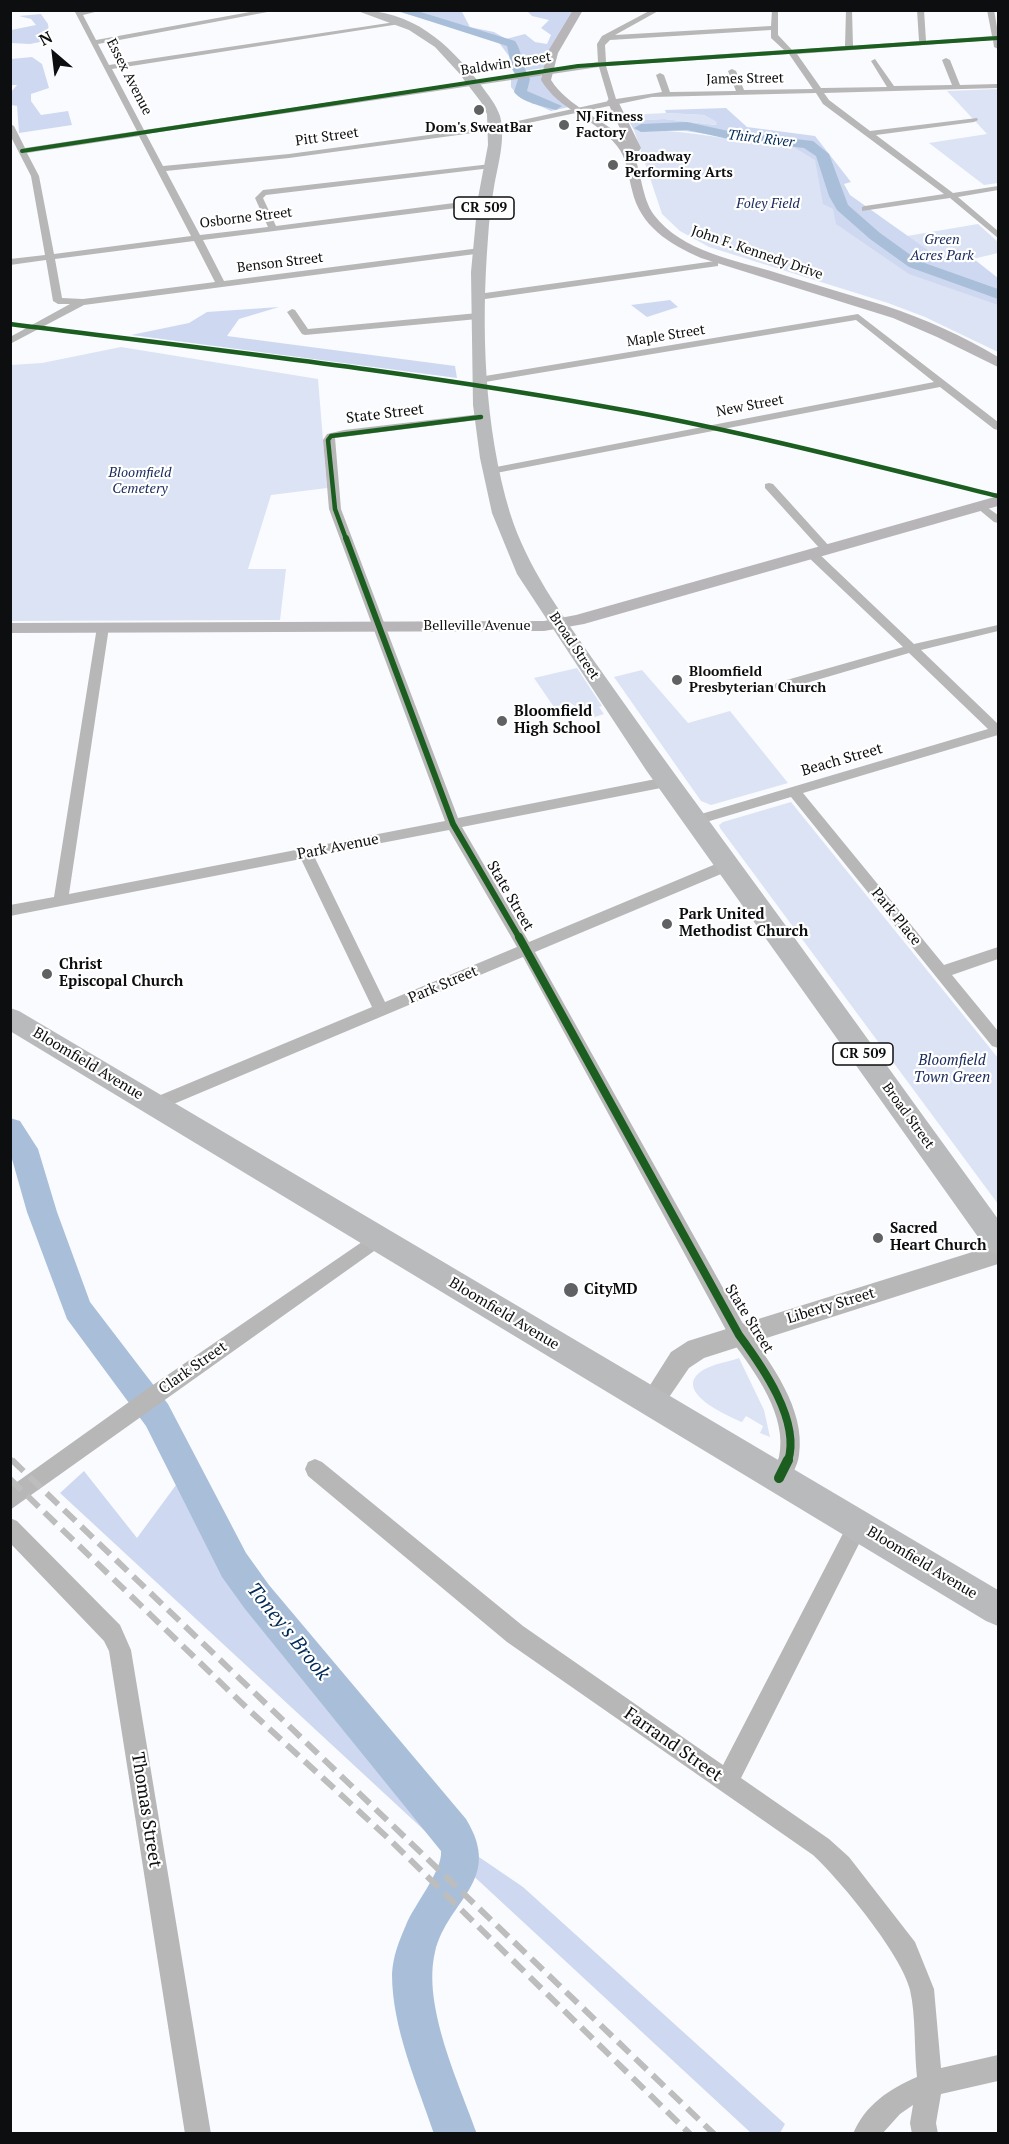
<!DOCTYPE html>
<html>
<head>
<meta charset="utf-8">
<style>
  body { margin:0 }
  #map { position:relative; width:1009px; height:2144px; overflow:hidden; background:#f9fbfe; font-family:"PT Serif",serif }
  canvas { display:block }
  .frame { position:absolute; inset:0; border:12px solid #0d0e0f; pointer-events:none }
  .north { position:absolute; left:24px; top:24px; width:60px; height:60px; -webkit-text-stroke:4px #fff; paint-order:stroke; rotate:332deg; font-size:16px; font-weight:700; line-height:24px; text-align:center; color:#0d0e0f }
  .north::after { content:''; display:block; margin:auto; width:21px; height:27px; background:#0d0e0f; clip-path:polygon(50% 0,100% 100%,50% 72%,0 100%) }
</style>
</head>
<body>
<div id="map">
<canvas width="1009" height="2144"></canvas>
<div class="frame"></div>
<div class="north">N</div>
</div>
<script>
const g = document.querySelector('canvas').getContext('2d');
g.lineJoin = 'round';
function paint(path, color) { g.fillStyle = color; g.fill(path, 'evenodd'); }
function stroke(path, color, width, dash) { g.strokeStyle = color; g.lineWidth = width; g.lineCap = dash ? 'butt' : 'round'; g.setLineDash(dash || []); g.stroke(path); }
function write(font, color, halo, rows, align = 'center') {
  g.font = font + ' "PT Serif",serif'; g.lineWidth = 4.5; g.setLineDash([]); g.textBaseline = 'middle'; g.strokeStyle = halo; g.fillStyle = color; for (const [text, x, y, turn = 0] of rows) {
    g.save(); g.translate(x, y); g.rotate((+turn || 0) * Math.PI / 180); g.textAlign = isNaN(turn) ? turn : align; if (halo) g.strokeText(text, 0, 0); g.fillText(text, 0, 0); g.restore();
  }
}
paint(new Path2D(`
  M998,89v94l-14,2 -55,-42 58,-9 -40,-43z
  M666,113l38,2 14,7 -1,3 -53,-6 -35,2 -2,-6z
  M634,130c41,-1 80,7 121,12 25,3 40,-3 63,10l15,51 165,93v56l-73,-35 -37,-14 -179,-56 -29,-16 -18,-17z
  M978,224l20,18v11l-63,15 -28,-32z
  M121,347l197,32 9,109 -56,7 -23,74h38l-6,51 -269,1v-256l31,-2z
  M577,668l25,38 -3,1 5,7 -9,3 -25,-14 -16,4 -20,-29z
  M642,670l46,53 42,-12 58,72 -77,22 -10,-4 -87,-124z
  M791,802l207,256v146l-278,-376 -1,-3 4,-3z
  M739,1358l25,52 6,27 -10,-4 3,-7 -17,-10 -4,6c-14,-6 -72,-31 -39,-52 10,-6 25,-8 36,-12z`), '#dce3f4');
paint(new Path2D(`
  M396,11h62l4,1 8,15 24,5 12,7 19,-5 10,8 12,2 4,-9 -10,-7 8,-8 -17,-4 -4,-4h-20l1,-1h65l-30,57 -29,4 -4,-13 -14,-19z
  M41,14l7,10 2,16 -20,4 -19,-1v-13l25,-5 -5,-6 -12,-3z
  M32,57l10,7 7,24 -18,6v7l10,14 27,-4 4,14 -53,8 -2,-27 -6,-1v-13l6,-7h-6v-26z
  M541,75l7,15 21,17 -18,4 -33,-15 -7,-9v-8z
  M726,108l21,19 68,9 36,46 -7,2 6,11 89,63 26,-6 33,26v27l-89,-31 -73,-50 -3,-15 -10,-5 -8,-44 -23,-14 -107,-15 -51,-1 -5,-9 35,-2 52,6 1,-3 -13,-7 -38,-2 -1,-3z
  M670,300l8,7 -31,10 -16,-12z
  M279,307l-40,12 -12,17 228,30 2,12 -326,-43 58,-12 18,-11z
  M84,1471l53,67 39,-53 20,-9 45,92 238,289 44,30 262,237 -5,9h-29l-691,-640z`), '#ced9f1');
paint(new Path2D(`
  M395,10h19l101,31c8,12 7,26 15,38l-3,12 35,15 -6,4c-14,-4 -33,-7 -42,-18l4,-13 -6,-10 -5,-23z
  M687,122l46,10 80,9 16,13 19,51 32,28 39,28 79,28v10l-89,-32 -39,-28 -33,-29 -8,-14 -13,-40 -12,-8 -71,-8 -46,-10 -46,2 -7,-4 7,-4z
  M10,1118l10,3 18,28 19,63 33,90 78,102 78,149 23,32 197,234c38,62 -18,80 -31,133 -13,54 24,131 42,182h-43c-17,-51 -42,-106 -42,-160 1,-18 7,-33 14,-49 8,-20 37,-55 35,-74l-196,-242 -23,-32 -76,-151 -79,-107 -40,-107 -17,-60z`), '#a9bfd9');
paint(new Path2D(`
  M74,10h29l-20,5 13,25 165,-30h17l-180,34 11,21 293,-44 4,2 -294,46 32,61 454,-68 -1,-18 5,-8 49,-26h9l-45,25 156,-9 1,-16h6v25l14,15 53,-4 1,-36h6l1,36 66,-5 -2,-31h7l2,31 66,-5 -5,-26h7l4,23v16l-4,-2 -1,-7 -196,14 24,34 66,-1 -16,-26 4,-2 19,27 58,-1 -10,-25 4,-2 4,2 10,25 38,-1v4l-174,5 5,7 41,31 107,-13 1,2 -4,2 -98,13 77,58 45,-7v4l-40,7 40,34v7l-48,-40 -88,13v-4l3,-1 79,-12 -121,-90 -7,-11 -164,4 -157,33 -206,28 -123,13 34,64 68,-8 -13,-29 8,-8 228,-26 4,2 -4,2 -225,27 -3,3 13,28 209,-27 4,3 -1,2 -285,36 21,41 256,-33 3,1v4l-399,52 -74,39v-7l60,-33h-12l-5,-3 -7,-41 -36,5v-6l35,-4 -14,-79 -21,-41v-11l4,2 11,22 112,-17zM771,30v8l13,12 -178,12 -1,-17 5,-5zM789,54l24,35 -69,1 -8,-19 -4,-2 -4,2 8,20 -66,1 -6,-17 -4,-2 -4,2 6,17 -46,7 -10,-33zM599,67l10,34 -114,25 -206,28 -126,12 -17,-32zM139,136l52,100 -137,18 -15,-78 -12,-23zM194,241l21,41 -132,17 -21,-1 -7,-39z
  M715,261l3,1v4l-240,34 -5,-3 5,-3z
  M292,309l3,1 13,19 170,-16 5,3 -5,3 -173,16 -3,-1 -15,-22z
  M858,314l140,108v8l-4,-1 -54,-42 -449,87 -6,-3 6,-3 443,-86 -78,-62 -377,63 -5,-3 5,-3z
  M481,414l4,1v4l-150,19 6,71 117,309 208,-41 7,5 -7,5 -204,40 67,115 194,-81h10l2,4 -2,4 -198,83 211,377c25,34 60,81 53,126 -1,10 -8,21 -13,30l-7,3 -7,-3 -3,-7c3,-7 8,-14 10,-21 9,-41 -24,-85 -47,-116l-209,-384 -366,154 -6,-2 -2,-5 2,-5 221,-92 -71,-148 -291,57v-11l44,-8 43,-270 6,-4 6,4 -40,267 376,-73 -116,-312 -6,-69 4,-6 17,-4zM449,830l68,117 -132,55 -71,-146z
  M769,483l4,1 57,63v4h-8l-57,-63v-4z
  M981,503l17,12v8l-4,-1 -17,-14v-4z
  M811,549l4,1 99,94 84,-19v6l-77,19 77,74v11l-195,58 141,172 54,-18v12l-46,16 46,56v17l-6,-2 -201,-249 -95,28 -7,-5 2,-3 297,-88 -79,-76 -123,36h-10l-2,-3 2,-3 127,-36 -96,-91 -2,-3z
  M378,1231l6,3 3,5 -3,5 -374,266v-23l140,-100z
  M315,1459l7,3 201,164 200,139 128,-247 7,-3 7,3 3,7 -3,7 -124,246 88,61 20,18 66,85 19,47 7,79 57,-13v26l-57,13 -5,29 2,11h-26l-2,-11 3,-18 -13,9 -18,20h-29c12,-29 36,-45 64,-57 -3,-27 -1,-61 -7,-87 -8,-35 -70,-110 -97,-135l-306,-213 -199,-166 -3,-7 3,-7z
  M10,1518l7,3 103,104 11,25 80,484h-26l-76,-483 -5,-10 -94,-98z`), '#b8b7b7');
paint(new Path2D(`
  M998,1244v20l-294,94 -15,10 -28,41 -9,4 -9,-4 -3,-8 31,-49 17,-11z`), '#b8b7b7');
paint(new Path2D(`
  M573,10h10l-25,43 -7,27c17,27 53,39 75,61l-19,-40 2,-2h8l24,49 -2,3h-7c10,20 9,46 22,64 28,37 82,45 123,58 36,11 73,22 109,33 39,13 77,30 112,51v10l-61,-30 -44,-19 -192,-60c-32,-14 -61,-32 -69,-68 -4,-15 -5,-32 -15,-44 -21,-28 -58,-35 -76,-66l6,-27z
  M998,496v10l-414,118 -40,7 -534,2v-10l534,-2 32,-6z`), '#b7b5b7');
paint(new Path2D(`
  M355,10c58,0 92,32 126,75 7,10 15,19 19,31 6,23 -2,48 -6,71 -3,17 -5,34 -6,51 -7,90 -4,188 22,275 17,54 51,100 82,145 38,54 76,107 115,160 98,133 194,268 291,401v36l-10,-4 -342,-481 -129,-196 -25,-61 -12,-55 -7,-53 -2,-133 7,-74 10,-53 -1,-31 -6,-12 -23,-30 -23,-25 -26,-17z
  M10,1008l9,3 979,579v36l-12,-5 -976,-590z`), '#b9babb');
stroke(new Path2D(`
  M10,1458l3,3`), '#bdbdbe', 4.5, [13, 6]);
stroke(new Path2D(`
  M12,1460l702,674
  M10,1479l240,232 138,127 302,296`), '#bdbdbe', 6, [16, 8]);
stroke(new Path2D(`
  M22,151l556,-85 420,-28`), '#1b5e20', 4);
stroke(new Path2D(`
  M10,324c207,26 414,49 619,87 124,23 247,55 369,85
  M346,539l-11,-30 -7,-69 3,-4 150,-19`), '#1b5e20', 4.5);
stroke(new Path2D(`
  M346,538l107,286 67,115`), '#1b5e20', 6);
stroke(new Path2D(`
  M519,937l220,398c23,31 62,86 49,126`), '#1b5e20', 8);
stroke(new Path2D(`
  M779,1478l9,-18`), '#1b5e20', 10);
for (const [x, y, r, color] of [
  [479,110,6,"#606163"],
  [564,125,6,"#606163"],
  [613,165,6,"#606163"],
  [677,680,6,"#606163"],
  [502,721,6,"#606163"],
  [667,924,6,"#606163"],
  [47,974,6,"#606163"],
  [878,1238,6,"#606163"],
  [571,1290,8,"#606163"]
]) { const dot = new Path2D(); dot.arc(x, y, r, 0, 2 * Math.PI); g.fillStyle = color; g.fill(dot); stroke(dot, '#fff', 2); }
write('14px', '#0d0e0f', '#fff', [
  ["Baldwin Street",506,64,-9],
  ["Essex Avenue",129,77,63],
  ["James Street",745,79,-1],
  ["Pitt Street",327,137,-8],
  ["Osborne Street",246,218,-7],
  ["John F. Kennedy Drive",757,253,19],
  ["Benson Street",280,263,-7],
  ["Maple Street",666,336,-9],
  ["New Street",750,406,-11],
  ["Belleville Avenue",477,626],
  ["Broad Street",574,646,56],
  ["Broad Street",908,1116,54]
]);
write('bold 14px', '#0d0e0f', '#fff', [
  ["NJ Fitness",576,117],
  ["Factory",576,133],
  ["Dom's SweatBar",479,128,"center"],
  ["Broadway",625,157],
  ["Performing Arts",625,173],
  ["Bloomfield",689,672],
  ["Presbyterian Church",689,688]
], 'left');
write('italic 14px', '#002a56', '#fff', [
  ["Third River",761,139,7]
]);
write('italic 14px', '#162759', '#fff', [
  ["Foley Field",768,204],
  ["Green",942,240],
  ["Acres Park",942,256],
  ["Bloomfield",140,473],
  ["Cemetery",140,489]
]);
for (const [x, y, w] of [
  [484,208,60],
  [863,1054,60]
]) { const box = new Path2D(); box.roundRect(x - w / 2, y - 11, w, 22, 4.5); g.fillStyle = '#fff'; g.fill(box); stroke(box, '#0d0e0f', 1.5); }
write('bold 14px', '#0d0e0f', null, [
  ["CR 509",484,208],
  ["CR 509",863,1054]
]);
write('15px', '#0d0e0f', '#fff', [
  ["State Street",385,414,-7],
  ["Beach Street",842,760,-16],
  ["Park Avenue",338,847,-11],
  ["State Street",510,896,60],
  ["Park Place",896,917,51],
  ["Park Street",443,985,-23],
  ["Bloomfield Avenue",88,1064,31],
  ["Liberty Street",831,1306,-17],
  ["Bloomfield Avenue",504,1314,31],
  ["State Street",749,1319,58],
  ["Clark Street",193,1368,-35],
  ["Bloomfield Avenue",922,1563,31]
]);
write('bold 15px', '#0d0e0f', '#fff', [
  ["Bloomfield",514,712],
  ["High School",514,729],
  ["Park United",679,915],
  ["Methodist Church",679,932],
  ["Christ",59,965],
  ["Episcopal Church",59,982],
  ["Sacred",890,1229],
  ["Heart Church",890,1246],
  ["CityMD",584,1290]
], 'left');
write('italic 15px', '#162759', '#fff', [
  ["Bloomfield",952,1061],
  ["Town Green",952,1078]
]);
write('18px', '#0d0e0f', '#fff', [
  ["Farrand Street",673,1745,35],
  ["Thomas Street",146,1810,81]
]);
write('italic 20px', '#002a56', '#fff', [
  ["Toney's Brook",288,1632,51]
]);
</script>
</body>
</html>
